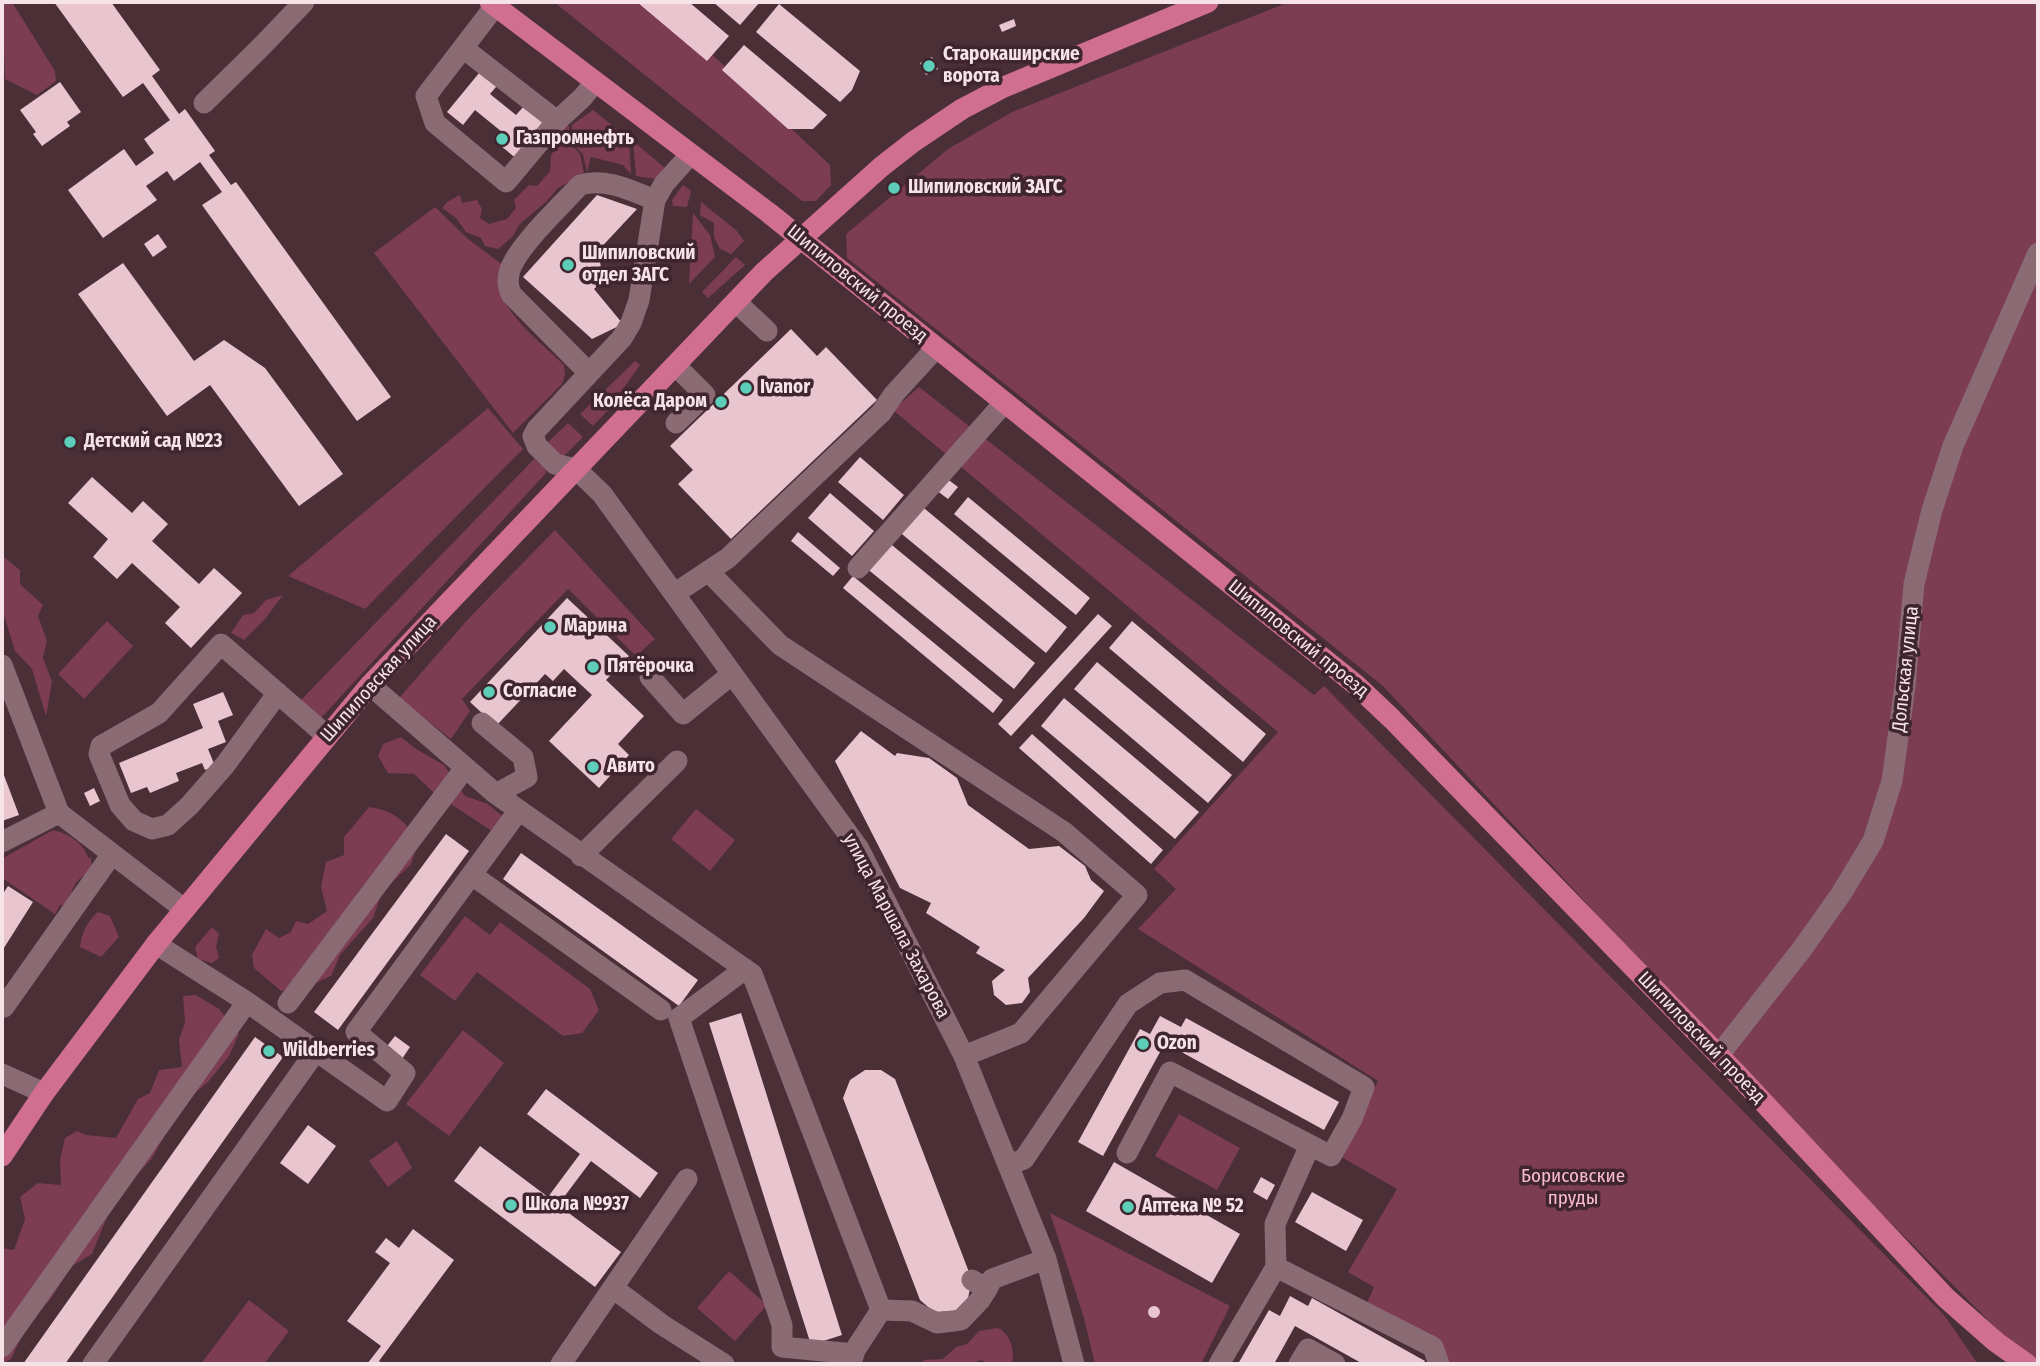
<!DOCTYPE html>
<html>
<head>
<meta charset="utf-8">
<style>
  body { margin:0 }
  #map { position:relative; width:2040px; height:1366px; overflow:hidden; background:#4a2f37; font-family:"Fira Sans Condensed",sans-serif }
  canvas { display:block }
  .frame { position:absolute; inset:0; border:4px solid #f6e3e8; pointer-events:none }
</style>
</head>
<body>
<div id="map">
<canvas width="2040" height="1366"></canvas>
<div class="frame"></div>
</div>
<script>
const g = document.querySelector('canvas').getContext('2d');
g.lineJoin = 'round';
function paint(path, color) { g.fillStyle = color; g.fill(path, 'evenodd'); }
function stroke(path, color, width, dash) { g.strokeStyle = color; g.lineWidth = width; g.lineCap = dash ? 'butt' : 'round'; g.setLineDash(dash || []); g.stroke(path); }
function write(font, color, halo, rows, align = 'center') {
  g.font = font + ' "Fira Sans Condensed",sans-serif'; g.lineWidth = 7; g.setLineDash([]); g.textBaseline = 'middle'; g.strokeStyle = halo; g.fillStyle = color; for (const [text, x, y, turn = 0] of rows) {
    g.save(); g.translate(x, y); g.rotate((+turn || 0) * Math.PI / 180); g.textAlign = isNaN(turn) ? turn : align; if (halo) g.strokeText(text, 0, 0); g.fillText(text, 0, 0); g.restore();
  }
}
paint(new Path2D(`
  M2,2h10l43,69 1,10 -19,14 -32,-16z
  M554,2h102l174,163 1,20 -15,16h-14z
  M1289,2h749v1360l-29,-21 -280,-280 -150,-166 -196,-209 -536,-428 -1,-24 102,-85 64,-37z
  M593,110l36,29 2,35 -8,-9 -32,-8 -4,15 -4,-18 -12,-12 1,-17z
  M559,124l10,2v16l11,12 4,19 -27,16 -10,12 -27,23 -8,13 -14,12 -13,-3 -4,-8 -15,-6 -10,-14 -14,-10 5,-6 13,-7 2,8 15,-3 5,9 -2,9 9,6 18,-5 9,-11 -2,-8 15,-15 8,1 13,-15 1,-16 9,-12 -4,-14z
  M633,141l32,27 -9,11 -20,-3z
  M683,185l8,6 -4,16 -14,-1 -1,-6z
  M701,202l36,29 7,10 -13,13 -11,-5 -6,-12v-14l-14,-8z
  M435,207l33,32 36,27c-1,5 -4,11 -5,16 -1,28 46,64 65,83l1,10 -3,9 -49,49 -139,-180z
  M693,213l17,22 5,22 -26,27z
  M736,257l9,8 -37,33 -6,-6z
  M635,361l5,4 -32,45 -15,16 -13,-12z
  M919,387l395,308 10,-9 620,629 34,49h-533l-79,-59 8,-18 -26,-15 49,-83 -59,-34 40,-74 -240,-152 38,-40 -22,-20 124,-137 -385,-322z
  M488,408l35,41 -158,160 -77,-33z
  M568,423l15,14 -19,19h-4l-13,-13z
  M534,459l11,9 1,5 -224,244h-4l-18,-16z
  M555,530l100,109 -19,17 -68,-67 -106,110 8,12 -19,28 -52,-41 71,-81z
  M4,557l16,13v14l23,21 -5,11 9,25 -4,17 9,24 -6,34 -14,-47 -17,-18 -13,-42v-50z
  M283,595l-18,24 -21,21 -13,-7 12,-18 11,-2 12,-13z
  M107,621l26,25 -49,53 -26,-25z
  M401,737l15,12 28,16 21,31 23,8 14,12 -7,17 -61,-40 -20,-19 -26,-1 -10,-17 5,-12z
  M369,807c26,4 34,13 50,34l-8,23 -29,28 -9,26 -33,37 -9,21 -20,9 -30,6 -27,-23 -2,-13 14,-26 13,9 12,-6 5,-11 12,3 19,-13 -6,-24 5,-25 18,-7v-18z
  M696,809l39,31 -25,31 -39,-32z
  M53,830c14,3 31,13 35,28l3,-1 1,15c-19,8 -19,15 -24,34l-8,-1 -5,9 -53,-36v-17l3,-4z
  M98,912l12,4 9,21 -18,20 -21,-10c2,-15 6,-24 18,-35z
  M465,916l25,19 10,-13 90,67 9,21 -17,23 -19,3 -86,-64 -22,29 -35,-26z
  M212,927l7,7 -3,13 3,11 -7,5 -14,-4 -3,-12z
  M196,995l23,14 20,25 -10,22 -21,26 -26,22 -30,54 -39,44 -21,52 -20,12 -23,35 -22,24 -16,34 -9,5v-116l12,2 11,-31 -5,-22 18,-14 23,2 -1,-25 5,-22 12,-7 9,4 30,3 22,-39 12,-6 9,-23 23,-3 -3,-27 6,-18 -2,-26z
  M463,1030l41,33 -55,73 -43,-32z
  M1179,1114l61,34 -23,42 -62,-34z
  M397,1141l15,27 -24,19 -19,-26z
  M1050,1213l180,93 -29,58h-106l-11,-46z
  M729,1271l38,34 -32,36 -38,-33z
  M249,1300l40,31 -25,33h-63z
  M998,1328c13,6 17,24 14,36h-28v-3l-5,-1 -4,4h-58l8,-4 18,-1 13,-12 11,-3 12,-13z`), '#7c3c52');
paint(new Path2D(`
  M54,2h57l49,68 -8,6 27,38 6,-5 30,42 -6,4 22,30 5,-3 155,215 -34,24 -155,-216 20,-13 -22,-30 -26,19 -7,-10 -21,15 11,14 -54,38 -35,-48 56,-41 12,17 18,-13 -10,-14 26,-19 -27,-37 -20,14z
  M637,2h52l40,34 -22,25z
  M713,2h47l-20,23z
  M779,4l81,67 -8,19 -12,12 -84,-70z
  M1014,19l2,7 -14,6 -3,-7z
  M744,45l83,70 -14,14h-25l-66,-59z
  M932,57l6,12 -12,6 -6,-12z
  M484,67l17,14 -11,13 26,21 9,-10 22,19 -29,36 -23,-19 7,-9 -27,-22 -12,15 -16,-13z
  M60,82l21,30 -14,10 3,4 -28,20 -9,-12 3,-2 -16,-22z
  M597,195l40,14 -43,46 6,7 2,11 -3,11 -5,5 29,35 -31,15 -69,-62z
  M158,234l9,13 -14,10 -9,-13z
  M123,263l71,98 30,-21 41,28 78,106 -44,32 -89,-121 -43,31 -89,-122z
  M791,329l26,27 9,-9 51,53 -146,139 -53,-55 15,-14 -23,-24z
  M860,457l44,38 -21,25 -45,-38z
  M92,477l40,36 11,-12 25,23 -16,17 47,43 15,-16 28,25 -51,55 -26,-25 15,-16 -48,-44 -15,16 -24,-22 15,-18 -40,-36z
  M946,478l12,9 -10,12 -12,-9z
  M830,493l44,38 -22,25 -44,-38z
  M968,497l122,101 -14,17 -122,-101z
  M919,504l148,123 -21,26 -149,-123z
  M798,532l42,36 -7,8 -42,-35z
  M887,541l148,122 -21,26 -149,-122z
  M853,576l150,124 -10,13 -150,-125z
  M567,598l62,58 -23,24 38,36 -26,28 11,11 -30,33 -50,-47 43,-46 -28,-26 -11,12 -8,-7 -49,52 -26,-24z
  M1098,614l14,12 -101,110 -13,-12z
  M1132,621l134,113 -23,28 -134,-114z
  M1097,662l135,113 -24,28 -134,-114z
  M223,692l10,23 -15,6 8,21 -18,7 7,17 -10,4 -3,-7 -26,10 3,8 -29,12 -3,-6 -16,6 -12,-30 84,-35 -10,-24z
  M1064,698l135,114 -24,27 -134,-113z
  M861,731l34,25 2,-3 32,5 28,20 11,27 61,44 30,-3 26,20 6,14 13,11 -20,27 -56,60 2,14 -8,11 -16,2 -12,-10 -2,-14 13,-11 -29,-17 4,-6 -54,-34 5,-10 -31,-15 -65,-127z
  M1032,734l131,116 -12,14 -132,-116z
  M2,770l17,45 -17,6z
  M94,788l6,13 -10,5 -6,-13z
  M446,834l23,17 -131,179 -24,-18z
  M521,853l177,127 -19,26 -176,-127z
  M8,886l25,16 -31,49v-56z
  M741,1013l101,322 -31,10 -102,-322z
  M1160,1016l21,11 5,-9 153,84 -15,28 -159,-87 -62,113 -25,-14 62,-113 10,5z
  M395,1036l15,11 -10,15 -16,-12z
  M255,1037l28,20 -218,307h-42z
  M865,1070h16l14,9 77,201 -4,18 -13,13 -21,1 -14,-12 -77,-202 7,-18z
  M546,1089l112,84 -18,25 -49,-37 -33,44 63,47 -26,35 -141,-106 26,-35 68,51 32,-43 -53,-40z
  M308,1125l28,21 -28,38 -28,-21z
  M1114,1162l126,72 -28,49 -126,-72z
  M1261,1177l14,8 -8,15 -14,-8z
  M1312,1192l51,28 -17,31 -51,-29z
  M413,1229l41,31 -75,101 4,3h-16l14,-18 -34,-25 43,-58 -15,-11 11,-14 13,10z
  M1290,1296l18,10 4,-8 113,63 -2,3h-60l-68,-38 -21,38h-36l31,-54 11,6z
  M1148 1312a6 6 0 1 1 12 0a6 6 0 1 1-12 0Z`), '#e9c5cf');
stroke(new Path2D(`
  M495,6l-69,90 9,27 71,59 51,-61 26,-24 12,-15
  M463,48l94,73
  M204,103l58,-57 42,-44
  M690,155l-26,29 -9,16 -16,100 -8,23 -9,15 -85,91 -4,7 4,10 18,18 21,5 26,25 257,355 105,207 82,203 28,105
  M736,302l31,29
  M589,373l-78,-79c-4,-9 -4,-17 0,-27 11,-25 49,-60 69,-82 25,-8 52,6 75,15
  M676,423l29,-28 -29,-29
  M858,568l146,-165
  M708,571l72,74 284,187 73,63 -116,138 -57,23
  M674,594l54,-36 153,-145 13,-19 42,-46
  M2,665l57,148
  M650,677l33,37 49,-40
  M370,685l126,109 256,180 129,336 -35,54
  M278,693l-53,72 -35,40 -22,20 -16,4 -18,-8 -14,-16 -21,-51 2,-8 58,-33 62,-69 106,92
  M482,723l41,34 4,20 -31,17
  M2,842l57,-29 125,96
  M581,856l96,-95
  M472,875l189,135
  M745,969l-66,49 103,307v22l72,7 -3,8
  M288,1003l177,-235
  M2,1006l2,1 108,-153
  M316,1051l71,50 18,-28 -49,-41 163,-222
  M1719,1055l83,-106 39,-55 32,-53 19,-60 13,-95 9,-102 18,-74 21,-64 85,-193
  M2,1074l42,19
  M1009,1165l15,-6 104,-155 32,-21 25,-3 179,107 -12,32 -21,37 -161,-84 -43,81
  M1276,1267l-1,-43 35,-79
  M613,1288l48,36 63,40
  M987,1289l5,-10 54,-20
  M881,1310l31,1 25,12 24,-3 19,-20 7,-11 -15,-9
  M2,1347l245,-345
  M93,1364l223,-313 -69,-49 -91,-58
  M561,1364l126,-185
  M1219,1364l57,-97 157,80 6,17
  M1299,1364l9,-15 27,15`), '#8a6a73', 21);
stroke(new Path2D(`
  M490,2l279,211 586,471 37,35 345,355 209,224 50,44 31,22
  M2,1156l42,-63 112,-149 214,-259 394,-413 117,-105 32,-25 49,-33 42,-22 204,-85`), '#d06f90', 21);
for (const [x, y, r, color] of [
  [929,66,7,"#5cceba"],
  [502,139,7,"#5cceba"],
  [894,188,7,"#5cceba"],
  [568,265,7,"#5cceba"],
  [746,388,7,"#5cceba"],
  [721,402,7,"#5cceba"],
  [70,442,7,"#5cceba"],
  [550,627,7,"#5cceba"],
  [593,667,7,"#5cceba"],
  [489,692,7,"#5cceba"],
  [593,767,7,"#5cceba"],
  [1143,1044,7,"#5cceba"],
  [269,1051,7,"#5cceba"],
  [511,1205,7,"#5cceba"],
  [1128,1207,7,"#5cceba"]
]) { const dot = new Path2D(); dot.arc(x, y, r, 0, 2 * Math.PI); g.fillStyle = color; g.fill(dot); stroke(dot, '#3f252d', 2.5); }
write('bold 19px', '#f6e3e8', '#3f252d', [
  ["Старокаширские",943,55],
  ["ворота",943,77],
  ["Газпромнефть",516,139],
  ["Шипиловский ЗАГС",908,188],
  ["Шипиловский",582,254],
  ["отдел ЗАГС",582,276],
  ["Ivanor",760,388],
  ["Колёса Даром",707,402,"right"],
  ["Детский сад №23",84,442],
  ["Марина",564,627],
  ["Пятёрочка",607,667],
  ["Согласие",503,692],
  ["Авито",607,767],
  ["Ozon",1157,1044],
  ["Wildberries",283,1051],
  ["Школа №937",525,1205],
  ["Аптека № 52",1142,1207]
], 'left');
write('19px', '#f6e3e8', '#3f252d', [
  ["Шипиловский проезд",857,284,39],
  ["Шипиловский проезд",1298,639,39],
  ["Дольская улица",1906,669,-84],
  ["Шипиловская улица",379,679,-48],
  ["улица Маршала Захарова",896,926,62],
  ["Шипиловский проезд",1701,1038,46]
]);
write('19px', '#fabcce', '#3f252d', [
  ["Борисовские",1573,1177],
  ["пруды",1573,1199]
]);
</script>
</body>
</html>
